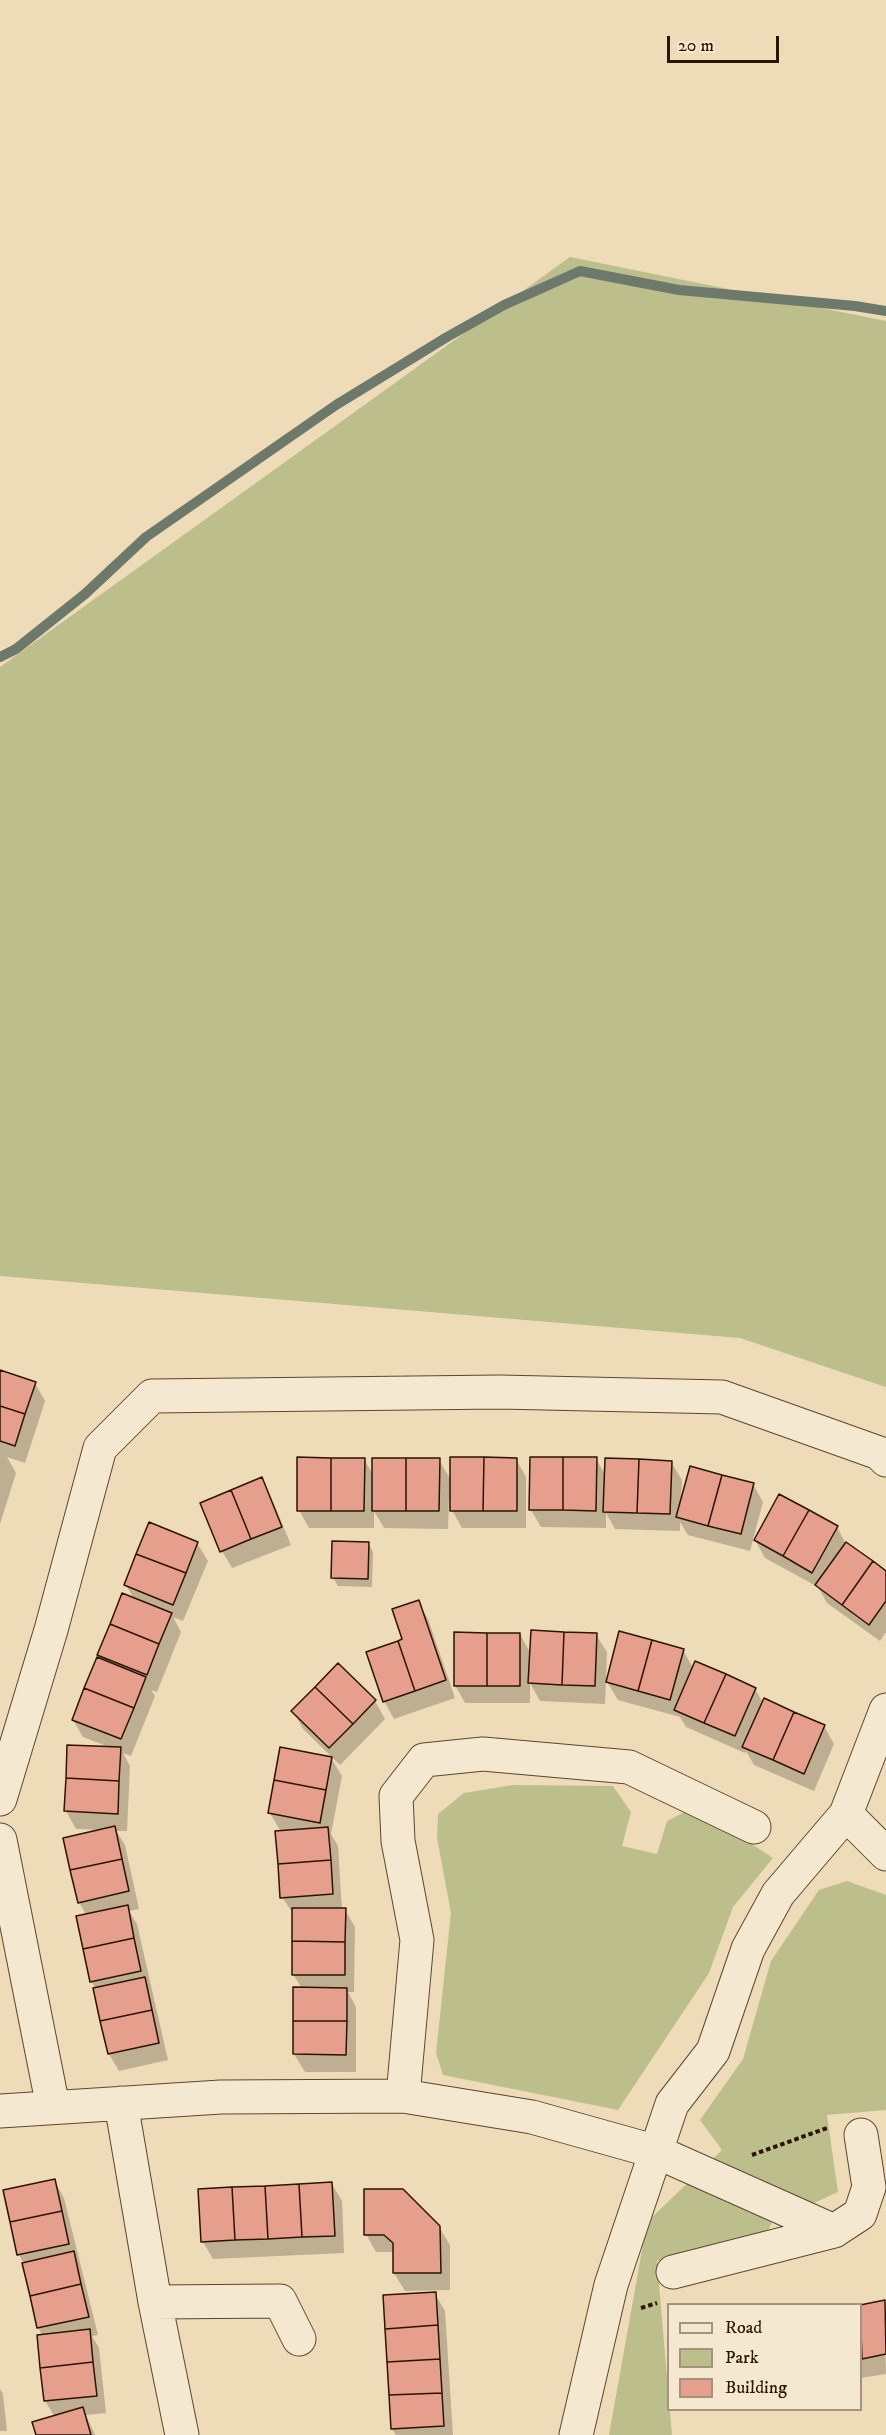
<!DOCTYPE html>
<html>
<head>
<meta charset="utf-8">
<style>
  body { margin:0 }
  #map { position:relative; width:886px; height:2435px; overflow:hidden; background:#eedbb7; font-family:"IM FELL DW Pica",serif }
  canvas { display:block }
  .legend { position:absolute; left:667px; top:2303px; width:195px; height:108px; box-sizing:border-box; background:#f4e8d0; border:2px solid #a4947d; margin:0; padding:8px 10px; list-style:none; font-size:18px; color:#2b1500 }
  .legend li { display:flex; align-items:center; gap:12px; height:30px }
  .legend b { width:30px; border:2px solid #a4947d }
  .scale { position:absolute; left:667px; top:36px; width:112px; height:27px; box-sizing:border-box; border:3px solid #2b1500; border-top:0; padding-left:8px; font-size:18px; line-height:21px; white-space:nowrap; color:#2b1500; -webkit-text-stroke:4px #f4e8d0; paint-order:stroke }
</style>
</head>
<body>
<div id="map">
<canvas width="886" height="2435"></canvas>
<ul class="legend">
<li><b style="height:8px;background:#f4e8d0"></b>Road</li>
<li><b style="height:16px;background:#bcbf8c"></b>Park</li>
<li><b style="height:16px;background:#e69e8d"></b>Building</li>
</ul>
<div class="scale">20 m</div>
</div>
<script>
const g = document.querySelector('canvas').getContext('2d');
g.lineJoin = 'round';
function paint(path, color) { g.fillStyle = color; g.fill(path, 'evenodd'); }
function stroke(path, color, width, dash) { g.strokeStyle = color; g.lineWidth = width; g.lineCap = dash ? 'butt' : 'round'; g.setLineDash(dash || []); g.stroke(path); }
paint(new Path2D(`
  M570,257l316,64v1066l-146,-49 -740,-62v-609z
  M513,1785l100,1 18,26 -9,34 35,8 10,-33 25,-13 18,9 63,41 -40,49 -24,66 -91,137 -175,-35 -7,-22 15,-140 -14,-75 1,-24 26,-21z
  M847,1881l39,14v215l-59,5 11,77 -66,30 -7,15 -108,24 15,174h-63l38,-213 75,-72 -22,-30 43,-61 28,-98 48,-71z`), '#bcbf8c');
paint(new Path2D(`
  M0,1372l35,11 10,18 -20,62 -18,-6 9,16 -16,51z
  M364,1459l10,17 65,-16 13,22 64,-23 10,18v51h-64l-10,-18v-10h-3l-1,29 -64,-1 -10,-17v17h-65l-10,-18z
  M596,1459l10,17 65,-14 11,18 -1,19 72,-15 10,18 -13,49 -62,-16 -8,-13v9l-65,-2 -9,-16v15l-65,-1 -10,-17z
  M261,1479l10,18 20,48 -59,23 -10,-17z
  M837,1527l9,17 40,29v59l-6,9 -53,-38 -9,-16 -53,-29 -10,-18z
  M197,1543l11,18 -25,60 -10,-4 8,15 -24,60 -6,-2 4,6 -24,60 -8,-3 7,13 -3,65h-11l9,14 14,64 -10,2 8,13 31,136 -49,11 -10,-17 -13,-65 -5,-8 -4,-65 -8,-14 21,-72 -24,-1 -10,-18 3,-65 40,1 -26,-10 -10,-17 29,-59 -3,-6 35,-56 -8,-14z
  M368,1543l5,9 -1,35 -34,-1 -5,-8z
  M418,1602l10,17 27,79 -61,21 -10,-18z
  M520,1634l11,20 65,-19 11,17 -2,52 -65,-3 -10,-18v20h-65l-10,-18z
  M683,1650l10,18 62,21 8,14 61,23 10,18 -20,47 -60,-26 -8,-14 -1,2 -59,-26 -6,-10 -62,-17 -11,-18z
  M375,1701l10,18 -45,46 -37,-36 -10,-18z
  M331,1758l11,18 -11,58 7,12 4,64h3l10,17 -1,65h-6l8,15v65h-51l-11,-18 8,-65 -9,-15 1,-59 -12,-18 -1,-65 -11,-19z
  M54,2180l10,18 34,137 -6,1 7,12 7,65 -20,2 9,20h-58l18,-18 -10,-16 -7,-65h5l-5,-8 -14,-64 -5,-9z
  M332,2184l10,17 2,52 -131,6 -10,-17z
  M439,2227l11,18v45l-45,1 -11,-18v-21h-18l-10,-18z
  M435,2294l10,17 8,124h-57l-4,-6z
  M884,2302l2,72 -26,4v-72z
  M0,2389l3,5 4,37h-7z`), '#0003');
stroke(new Path2D(`
  M0,657l16,-8 69,-55 61,-57 190,-132 111,-68 57,-32 76,-34 99,19 176,16 31,5`), '#6d796a', 10);
const building = new Path2D(`
  M0,1370l36,12 -11,32 -25,-8z
  M0,1406l25,8 -10,32 -15,-5z
  M297,1457l34,1v53h-34z
  M450,1457h34l-1,54h-33z
  M484,1457l33,1v53h-34z
  M530,1457h33v53h-34z
  M563,1457h34l-1,54 -33,-1z
  M331,1458h34l-1,53h-33z
  M372,1458h34v53h-34z
  M406,1458h34l-1,53h-33z
  M605,1458l34,1 -2,54 -34,-1z
  M639,1459l33,2 -2,53 -33,-1z
  M690,1466l32,9 -14,51 -32,-9z
  M722,1475l32,8 -13,51 -33,-8z
  M262,1477l20,50 -31,12 -20,-49z
  M231,1490l20,49 -31,13 -20,-49z
  M779,1494l30,16 -26,46 -29,-16z
  M809,1510l29,16 -26,47 -29,-17z
  M149,1522l49,20 -12,31 -50,-19z
  M332,1541l37,1 -1,37 -37,-1z
  M846,1542l27,19 -31,44 -27,-20z
  M136,1554l50,19 -13,32 -49,-20z
  M873,1561l13,10v30l-17,24 -27,-20z
  M122,1593l50,20 -13,31 -49,-20z
  M419,1600l27,80 -31,11 -17,-50 4,-2 -10,-30z
  M110,1624l49,20 -12,31 -50,-20z
  M531,1630l33,2 -2,53 -34,-2z
  M619,1631l33,9 -14,51 -32,-9z
  M454,1632l33,1v53h-33z
  M564,1632l33,1 -2,53 -33,-1z
  M487,1633h33v53h-33z
  M652,1640l32,9 -14,51 -32,-9z
  M398,1641l17,50 -32,11 -17,-50z
  M97,1657l49,20 -12,31 -50,-20z
  M695,1661l31,13 -22,49 -30,-13z
  M338,1663l38,37 -23,24 -38,-37z
  M726,1674l30,14 -21,48 -31,-13z
  M315,1687l38,37 -24,24 -38,-37z
  M84,1688l50,20 -13,31 -49,-19z
  M764,1698l30,14 -21,48 -31,-13z
  M794,1712l31,13 -21,49 -31,-14z
  M67,1745l54,2 -2,34 -53,-3z
  M280,1747l52,10 -6,33 -52,-10z
  M66,1778l53,3 -1,33 -54,-3z
  M274,1780l52,10 -6,33 -52,-10z
  M115,1826l7,33 -52,11 -7,-32z
  M328,1827l3,33 -53,4 -3,-33z
  M122,1859l7,32 -51,12 -8,-33z
  M331,1860l2,34 -53,4 -2,-34z
  M128,1905l6,33 -51,11 -7,-33z
  M292,1908h54l-1,34 -53,-1z
  M134,1938l7,33 -51,11 -7,-33z
  M292,1941l53,1v33h-53z
  M145,1977l7,33 -52,11 -7,-33z
  M293,1987l54,1v33h-54z
  M152,2010l7,33 -51,11 -8,-33z
  M293,2021h54l-1,34 -53,-1z
  M55,2179l7,32 -52,11 -7,-32z
  M332,2182l3,54 -33,1 -3,-53z
  M299,2184l3,53 -34,2 -3,-53z
  M265,2186l3,53 -33,1 -3,-53z
  M232,2187l3,53 -34,2 -3,-53z
  M364,2189h39l37,37 1,47h-48v-30l-9,-8h-20z
  M62,2211l7,33 -52,11 -7,-33z
  M74,2251l7,33 -51,12 -8,-33z
  M81,2284l8,33 -52,11 -7,-32z
  M436,2292l2,33 -53,4 -2,-34z
  M885,2300l1,54 -24,5 -2,-54z
  M438,2325l2,34 -53,3 -2,-33z
  M90,2329l3,33 -53,6 -3,-33z
  M440,2359l2,34 -53,2 -2,-33z
  M93,2362l4,34 -53,5 -4,-33z
  M442,2393l2,33 -53,3 -2,-34z
  M83,2407l8,28h-55l-4,-13z`);
paint(building, '#e69e8d');
stroke(building, '#2b1500', 1.5);
const minor = new Path2D(`
  M886,1710l-40,104 40,40
  M0,1799l51,-169 49,-182 52,-52 348,-4 222,5 157,56 7,7
  M0,1840l53,267
  M403,2096l14,-156 -19,-99 -2,-45 28,-36 59,-6 146,13 125,60
  M121,2103l34,199 27,133
  M0,2111l221,-14 182,-1 129,21 125,35 177,79 -161,41
  M834,2231l26,-17 9,-27 -8,-52
  M155,2302l125,-1 19,38
  M576,2435l35,-150 61,-181 41,-53 35,-102 30,-55 68,-80`);
stroke(minor, '#5c462e', 35);
stroke(new Path2D(`
  M752,2155l75,-27
  M641,2308l16,-5`), '#2b1500', 4, [4.5, 3]);
stroke(minor, '#f4e8d0', 33);
</script>
</body>
</html>
